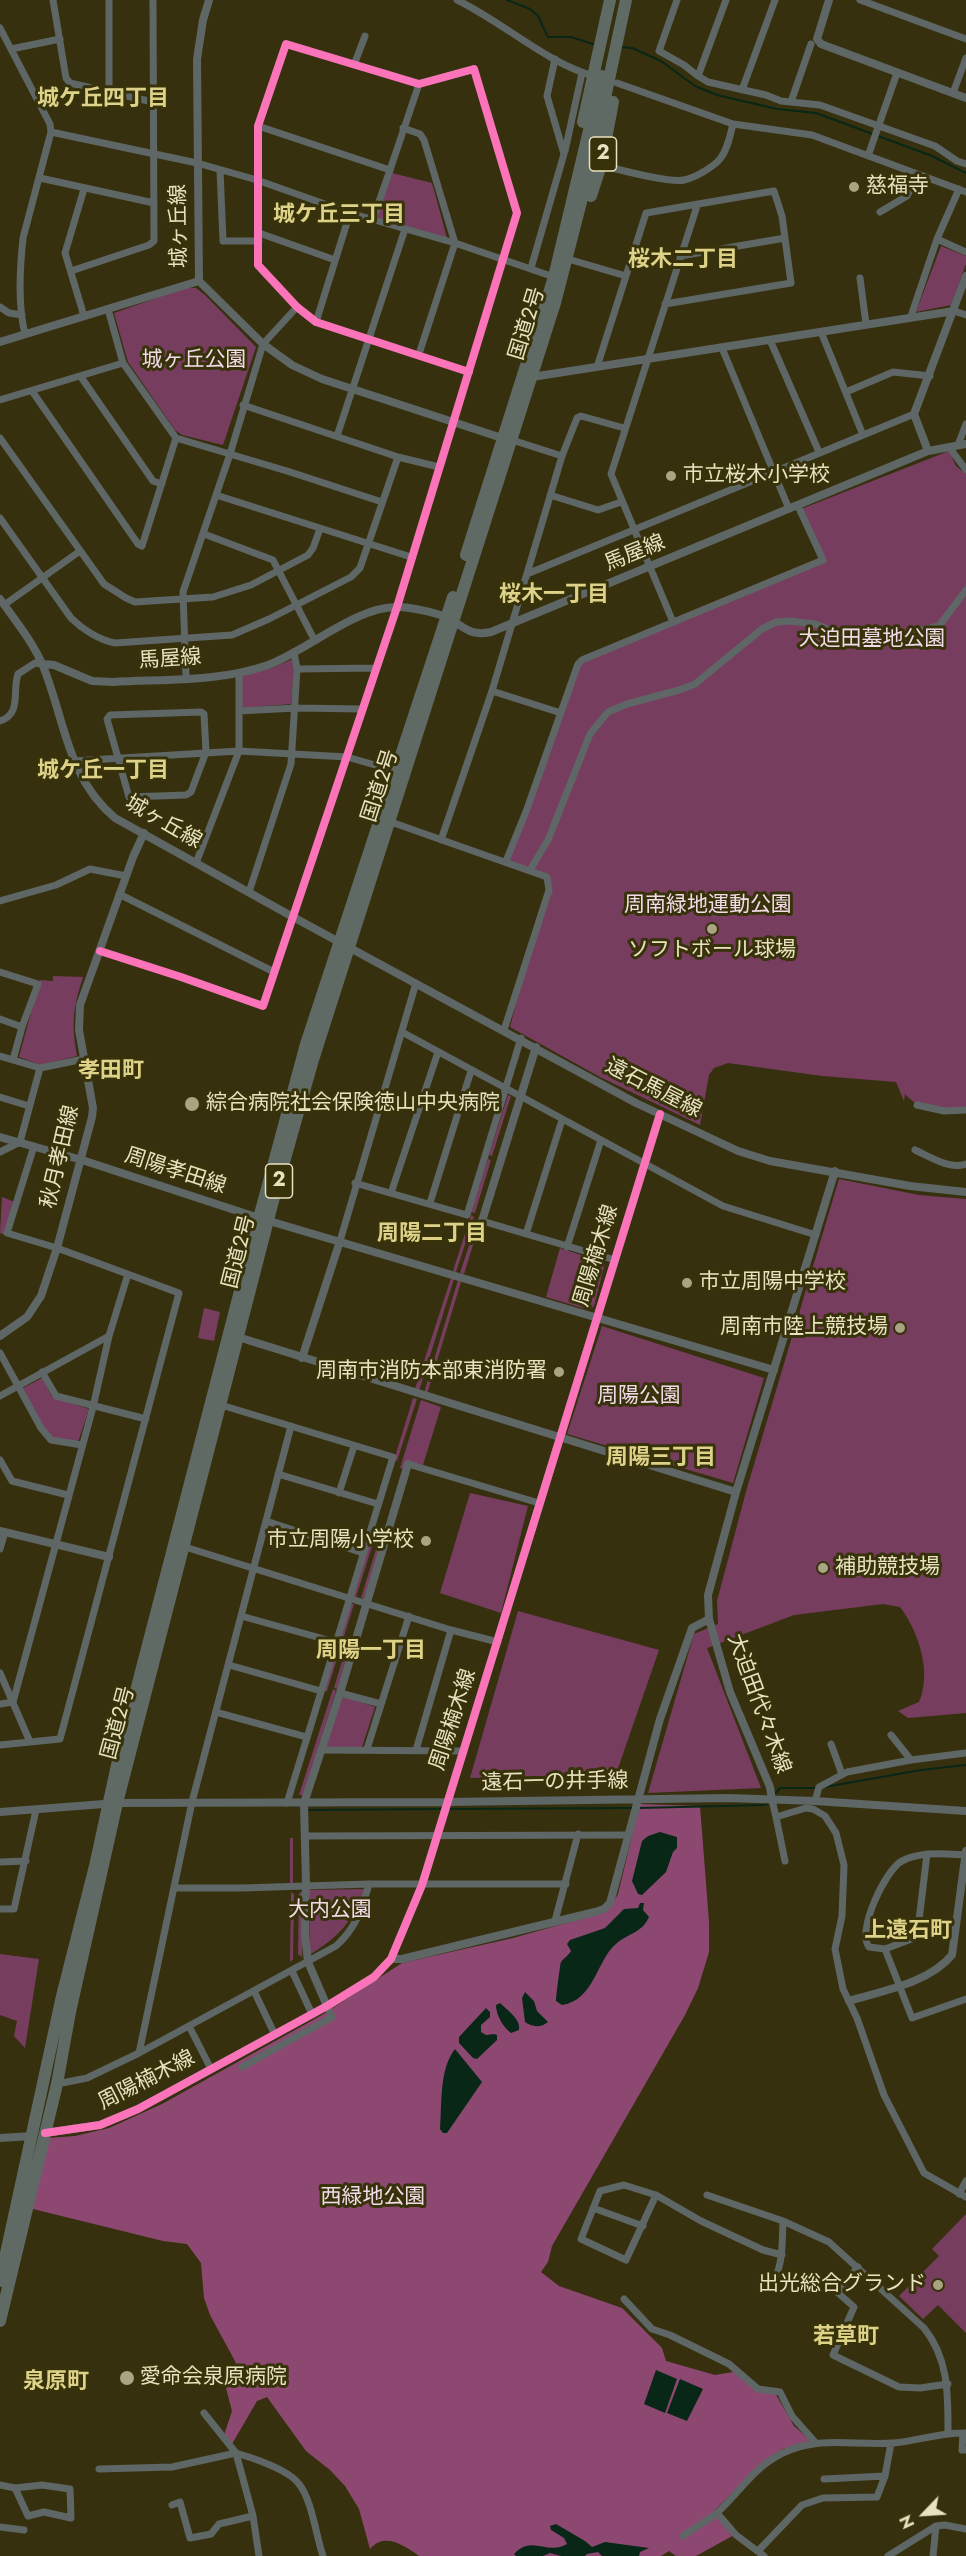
<!DOCTYPE html>
<html>
<head>
<meta charset="utf-8">
<style>
  body { margin:0 }
  #map { position:relative; width:966px; height:2556px; overflow:hidden; background:#36300f; font-family:Jost,sans-serif }
  canvas { display:block }
  .north { position:absolute; left:894px; top:2484px; width:60px; height:60px; -webkit-text-stroke:4px #38320b; paint-order:stroke; rotate:245deg; font-size:16px; font-weight:700; line-height:24px; text-align:center; color:#e7e2bf }
  .north::after { content:''; display:block; margin:auto; width:21px; height:27px; background:#e7e2bf; clip-path:polygon(50% 0,100% 100%,50% 72%,0 100%) }
</style>
</head>
<body>
<div id="map">
<canvas width="966" height="2556"></canvas>
<div class="north">N</div>
</div>
<script>
const g = document.querySelector('canvas').getContext('2d');
g.lineJoin = 'round';
function paint(path, color) { g.fillStyle = color; g.fill(path, 'evenodd'); }
function stroke(path, color, width, dash) { g.strokeStyle = color; g.lineWidth = width; g.lineCap = dash ? 'butt' : 'round'; g.setLineDash(dash || []); g.stroke(path); }
function write(font, color, halo, rows, align = 'center') {
  g.font = font + ' Jost,"Noto Sans JP",sans-serif'; g.lineWidth = 6; g.setLineDash([]); g.textBaseline = 'middle'; g.strokeStyle = halo; g.fillStyle = color; for (const [text, x, y, turn = 0] of rows) {
    g.save(); g.translate(x, y); g.rotate((+turn || 0) * Math.PI / 180); g.textAlign = isNaN(turn) ? turn : align; if (halo) g.strokeText(text, 0, 0); g.fillText(text, 0, 0); g.restore();
  }
}
paint(new Path2D(`
  M392,173l40,10 15,55 -70,-21z
  M941,246l25,10v8l-15,41 -35,7z
  M185,288h11l9,7 51,52 -33,98 -41,-10 -7,-5 -47,-68 -14,-49z
  M949,451l7,15 10,8v635c-22,2 -46,3 -61,-15l-1,7 -8,-19 -74,-6 -94,-13 -14,5 -5,7 -9,50 -100,-48 -90,-50 24,-92 16,-48 -2,-8 -42,-17 75,-203 242,-98 -22,-52z
  M293,659l1,9 -3,36 -50,4 1,-34 30,-6z
  M53,976l30,1c-10,31 -12,46 -6,79l-36,9 -22,-8 21,-77 13,1z
  M508,1095l3,1 -19,60 -3,-1z
  M488,1159l3,1 -16,53 -4,-1z
  M839,1179l80,16 47,4v514l-58,5 -10,-7 21,-9c13,-29 0,-70 -19,-95l-17,-3 -89,11 -87,33 54,140 -113,5 46,-159 24,-10 -1,-23 30,-113z
  M2,1197l13,5 -10,33 -5,-2z
  M471,1215l3,2 -18,55 -3,-1z
  M478,1218l3,1 -17,55 -4,-1z
  M560,1248l45,15 -11,43 -5,4 -43,-13z
  M451,1278l3,1 -35,112 -4,-2z
  M458,1280l3,2 -34,112 -3,-1z
  M204,1308l16,4 -6,29 -16,-3z
  M602,1326l162,52 -31,105 -166,-49z
  M42,1378l10,19 37,12 -11,33 -26,-4 -7,-8 -22,-42z
  M413,1398l4,1 -20,62 -3,-1z
  M421,1400l20,7 -18,58 -20,4 -3,-1z
  M470,1493l58,13 -27,107 -61,-20z
  M381,1533l3,2 -20,64 -3,-1z
  M371,1539l3,1 -18,57 -3,-1z
  M351,1604h3l-27,87h-3z
  M518,1611l141,39 -43,124 -146,4z
  M347,1644h3l-13,45 -3,-1z
  M333,1689l3,2 -33,104h-4z
  M343,1696l32,11 -13,40h-36z
  M290,1838h3v45h-3z
  M365,1889c-11,31 -28,50 -56,66l1,-65z
  M302,1891v66l-4,-3 1,-60z
  M291,1892l3,2 -1,65 -3,3z
  M0,1954l39,5 -14,89 -11,-12 3,-15 -17,-6z
  M966,2214v119l-28,-28 -15,14 -24,-23 40,-40 -7,-7z`), '#773d5f');
paint(new Path2D(`
  M640,1804l60,2 9,116v30l-11,36 -13,27 -133,231 -4,16 -7,10 18,14 63,22 40,40 4,13 49,14 18,-3 23,17 19,4 19,33 17,15 -28,8 -18,11 -52,52 23,22 -40,22h-20l-7,-5 -8,5h-242c-15,-11 -35,-24 -49,-7l-11,-40 -14,-23 -15,-16 -24,-19 -39,-54 -10,4 -25,43 -8,-9 8,-24 -6,-23 11,-16 -1,-9 -26,-48 -6,-17 -3,-35 -14,-19 -24,-3 -134,-33 19,-70 27,-2 34,-8 53,-24 160,-89 80,-52 111,-25 89,-25 11,-10 5,-9z`), '#8d4872');
paint(new Path2D(`
  M660,1832l17,5v11l-4,4 -7,20 -24,23 -4,-1 -6,-13 10,-40 6,-5z
  M640,1903h4l-1,7 6,7c-7,16 -20,16 -32,26 -21,17 -22,57 -55,62l-6,-4c0,-4 4,-37 5,-39 3,-4 7,-6 10,-11l-4,-7 3,-4 35,-12 19,-19 14,-1z
  M525,1992l9,9 3,10 11,11c-7,6 -16,5 -23,0l-3,-24z
  M500,2003c8,8 21,16 19,27l-8,3c-8,-6 -15,-18 -15,-28z
  M486,2008l4,4v5l-9,8v7l5,3 8,-1 3,1v5l-20,19 -4,-1 -14,-15v-6z
  M455,2049l27,33 -35,51h-4l-3,-4c2,-24 -1,-60 15,-80z
  M656,2370l21,9 -12,34 -21,-9z
  M680,2379l23,10 -16,32 -20,-8z
  M556,2524l29,17 7,6 13,-5 44,6 -9,4 -1,4h-37l-4,-4 -11,2 -2,2h-24l-11,-3 -7,3h-27l-2,-2c18,-20 33,2 53,-10l-3,-6 -13,-8 -1,-4z`), '#082716');
stroke(new Path2D(`
  M507,0l23,9 8,7 10,21h23l25,8
  M620,47l12,1 29,13 34,25 22,9 60,14 39,4 116,43 34,17
  M825,1787l96,-17 45,-5
  M774,1795l6,-7h36
  M638,1808l128,-3 2,-3
  M449,1809l183,-1
  M308,1810l135,-1`), '#082716', 2);
stroke(new Path2D(`
  M53,0l13,78 4,5 83,19
  M109,0v92
  M457,0c46,22 88,62 136,76
  M677,0l-18,51 25,14 14,11
  M726,0l-28,76 10,6 58,13 15,6 39,4 115,41 22,15 9,3
  M860,0l106,39
  M0,28l50,96 1,8 -28,106c-3,28 -5,69 2,96
  M11,49l49,-10
  M354,65l11,-29
  M617,83l116,41 79,11 154,57
  M742,90l33,-90
  M953,93l13,-35
  M791,102l20,-58
  M258,126l132,44 29,-86
  M403,128l17,6 4,6 31,103 -36,111
  M51,132l146,31 60,17 93,33 105,30 99,34
  M565,151l17,-78
  M868,156l29,-83
  M601,165c15,4 69,18 83,15 11,-2 29,-13 36,-21 8,-10 10,-24 13,-35
  M220,170l3,71h36
  M40,178l114,25
  M84,189l-19,64 19,63
  M880,212l27,-16 11,-21
  M373,219l17,-49
  M259,233l76,27
  M937,239l29,13
  M680,256l105,-18
  M568,259l58,17
  M531,268l33,-114 -17,-58 8,-37
  M71,271l78,-26 5,-4 -1,-241
  M860,278l6,46
  M0,307l9,6 13,2
  M108,309l15,54 53,75 111,33 95,31
  M954,311l12,4
  M911,316l26,-77 22,-50
  M316,322l34,-109
  M821,332l42,103
  M770,340l49,112
  M722,348l67,161
  M597,367l49,-154 128,-22 8,25 9,67 -126,21
  M81,377l72,104 9,3
  M32,391l106,153 4,2 34,-108
  M846,392l47,-20 37,4
  M0,400l123,-37
  M243,405l155,52 41,10
  M337,436l68,-207
  M0,438l104,146 22,14 9,4 78,-5 38,-12 57,-30 5,-7 7,-19
  M512,440l50,16
  M958,445l8,-21
  M949,447l17,23
  M216,495l195,62
  M550,495l48,15 23,-8
  M0,518l71,100c11,11 28,22 44,25l117,-8 37,-16 82,-42 9,-9 38,-111
  M204,534l69,26 42,81
  M527,574l387,-160
  M4,605l76,-54
  M673,622l-62,-148 86,-268
  M297,669l79,-1
  M186,678l-3,-86 47,-138 33,-110 34,-37
  M492,691l69,22
  M239,711l57,-3 66,1
  M201,712l3,2 2,38 -15,40 -5,3 -57,2 -22,-78 3,-4z
  M0,721c22,-7 12,-30 18,-47l17,-11 7,1
  M73,761l166,-10 108,6 49,14
  M391,822l156,55 2,13 -45,140
  M441,840l51,-149 70,-235 15,-38 4,-2 43,12
  M506,861l21,-52 51,-145 4,-4 241,-100 -25,-54
  M196,863l43,-112v-78
  M530,870l18,-30 42,-106 18,-22 19,-8 52,-14 16,-6 67,-55 14,-7 14,-1 25,3 40,16 18,2 66,-16 27,-36
  M249,892l42,-128 6,-95 -3,-17
  M119,894l155,78
  M0,901l56,-16 34,-16 36,7
  M100,951l81,26 82,29 134,-399 120,-394 -43,-144 -55,15 -133,-40 -28,82v139l39,42 19,15 153,50
  M0,972l38,12 -16,43 -9,33
  M0,1019l22,8
  M402,1032l321,174 93,29
  M0,1056l40,12 44,-9
  M0,1097l29,9
  M917,1105l27,6 22,-1
  M915,1150c15,7 35,20 51,14
  M0,1152l20,-10 20,-74
  M355,1183l112,32 54,-177
  M391,1193l47,-141
  M430,1203l41,-132
  M482,1221l133,39
  M526,1234l36,-114
  M340,1241l76,-258
  M567,1247l34,-107
  M0,1353l41,75 10,12 31,5
  M42,1372l14,24 90,23
  M0,1396l109,-60
  M221,1405l172,52 -106,346
  M0,1460l12,21 56,14
  M408,1464l131,39
  M278,1474l100,30
  M339,1493l15,-47
  M266,1521l97,32
  M185,1547l266,83 47,12
  M0,1549l5,-17
  M241,1616l94,26
  M229,1665l92,26
  M0,1673l30,69
  M340,1693l41,11
  M13,1702l80,-295 16,-71 19,-62
  M0,1704l13,-2
  M216,1712l91,25
  M891,1735l20,25
  M831,1744l11,30
  M0,1745l60,-6 119,-446 -122,-45 -50,-15 27,-87
  M367,1749l42,-133
  M321,1750l143,1
  M416,1750l35,-120
  M772,1800l4,17 30,-9 7,1 12,7 11,17 8,32 -2,51 -7,33 8,40 14,29 27,77 40,78 42,24
  M815,1801l4,-14 28,-15 64,-12 55,-7
  M776,1817l9,44
  M305,1836l324,-1
  M927,1854l-10,83 -32,12 -16,-2c-13,-16 17,-78 33,-86 19,-10 43,-7 64,-6
  M0,1862l26,-1
  M174,1888h68l127,-4h197
  M0,1909h14l22,-99
  M555,1921l23,-87
  M885,1949l27,69 54,-19
  M292,1971l20,43
  M254,1991l21,44
  M189,2026l22,43
  M139,2053l53,-251 99,-376
  M242,2067l90,-50 -5,-11
  M57,2084l30,-6 52,-25 197,-107c20,-18 26,-37 33,-62
  M959,2194l7,-13
  M656,2195l-30,65 -45,-21 19,-48 24,-6 32,10 45,26 62,29 19,5
  M707,2195l76,26 46,21 95,86c25,31 24,67 24,105
  M593,2208l50,18
  M858,2267l-21,25 17,15 -21,48 66,32 21,1 28,-4
  M767,2289c17,-15 15,-47 16,-68
  M624,2299l28,30 18,6 59,29 29,25 22,3 12,24 23,26
  M204,2413l32,40 17,63 6,40
  M963,2433l-1,17h4
  M99,2469l73,-2 64,-14c17,5 53,17 63,31 13,16 17,52 24,72
  M824,2479l61,-3
  M0,2485l15,3 27,-3 28,4 1,29 -27,-6 -16,4 -13,-28
  M172,2505l8,-3 10,36 21,-4 8,-10 34,-8
  M717,2513l19,22 28,21
  M0,2527l24,3
  M683,2536c11,-8 24,-15 34,-23 22,-20 37,-46 64,-59 37,-19 73,-8 113,-11 24,-2 47,-11 72,-10
  M758,2551l44,-46 21,-7 54,-1 8,-21 6,-33
  M888,2556l48,-30 9,-1 21,4
  M933,2556l3,-30`), '#5e6765', 7);
stroke(new Path2D(`
  M829,0l-12,39 4,5 145,54
  M199,281l64,63 29,21 30,14 180,59
  M199,281l-2,-222 6,-39 6,-20
  M0,342l199,-61
  M532,377l422,-66
  M928,451l-14,-37 52,-138
  M0,599c15,21 33,43 43,67 22,54 24,112 72,152l178,99 343,186 102,48 32,10 140,25 56,6
  M42,664l12,1 38,16 21,1c51,-3 107,0 155,-17 38,-14 88,-58 128,-58 10,-1 41,6 50,10 17,8 22,20 45,15l437,-181 38,-7
  M0,1137l82,23 177,58 515,152
  M482,1221l54,-174
  M0,1336l27,-19 14,-21 16,-48 35,-131 1,-9 -14,-78 1,-25 53,-148 11,-24
  M238,1337l498,155
  M302,1358l38,-117
  M0,1531l109,26
  M772,1800l-2,-13 -40,-95 -21,-73 -1,-24 28,-103 99,-321
  M0,1812l117,-9 329,-1 283,-4 86,3 151,10
  M391,1959h11l193,-47 9,-3 6,-6 50,-184 32,-91 17,-9
  M849,2001c33,-10 80,-18 103,-46l14,-104
  M327,2006l-19,-44 -3,-27 1,-50 -2,-82 36,-110 68,-229
  M45,2133l55,-8 38,-16 189,-103 47,-29 17,-18 31,-74 238,-771
  M0,2138l32,-2`), '#5e6765', 8);
stroke(new Path2D(`
  M583,122l27,-122
  M591,196l10,-31 12,-63
  M466,555l88,-278 48,-201
  M0,2281l62,-285 33,-130 24,-110 140,-538 47,-174 147,-447
  M0,2321l57,-237 13,-72 47,-209 156,-602 39,-138 243,-760 36,-140 35,-163`), '#606a64', 12);
stroke(new Path2D(`
  M100,951l81,26 82,29 134,-399 120,-394 -43,-144 -55,15 -133,-40 -28,82v139l39,42 19,15 153,50
  M45,2133l55,-8 38,-16 189,-103 47,-29 17,-18 31,-74 238,-771`), '#fb73b8', 8);
for (const [x, y, r, color] of [
  [854,187,6,"#a9a481"],
  [671,476,6,"#a9a481"],
  [712,929,6,"#a9a481"],
  [192,1104,8,"#a9a481"],
  [687,1283,6,"#a9a481"],
  [900,1328,6,"#a9a481"],
  [559,1372,6,"#a9a481"],
  [426,1541,6,"#a9a481"],
  [823,1568,6,"#a9a481"],
  [938,2285,6,"#a9a481"],
  [127,2378,8,"#a9a481"]
]) { const dot = new Path2D(); dot.arc(x, y, r, 0, 2 * Math.PI); g.fillStyle = color; g.fill(dot); stroke(dot, '#38320b', 2); }
for (const [x, y, w] of [
  [603,154,27],
  [279,1181,27]
]) { const box = new Path2D(); box.roundRect(x - w / 2, y - 17, w, 34, 4.5); g.fillStyle = '#38320b'; g.fill(box); stroke(box, '#e7e2bf', 1.5); }
write('bold 20px', '#e7e2bf', null, [
  ["2",603,154],
  ["2",279,1181]
]);
write('21px', '#e7e2bf', '#38320b', [
  ["慈福寺",866,187],
  ["市立桜木小学校",683,476],
  ["ソフトボール球場",712,951,"center"],
  ["綜合病院社会保険徳山中央病院",206,1104],
  ["市立周陽中学校",699,1283],
  ["周南市陸上競技場",888,1328,"right"],
  ["周南市消防本部東消防署",547,1372,"right"],
  ["市立周陽小学校",414,1541,"right"],
  ["補助競技場",835,1568],
  ["出光総合グランド",926,2285,"right"],
  ["愛命会泉原病院",140,2378]
], 'left');
write('21px', '#e7e2bf', '#38320b', [
  ["城ヶ丘線",180,226,-91],
  ["国道2号",528,324,-73],
  ["馬屋線",635,554,-22],
  ["馬屋線",170,660,-4],
  ["国道2号",381,786,-72],
  ["城ヶ丘線",163,823,30],
  ["遠石馬屋線",653,1089,27],
  ["秋月孝田線",61,1157,-77],
  ["周陽孝田線",175,1172,18],
  ["国道2号",240,1252,-76],
  ["周陽楠木線",597,1256,-73],
  ["大迫田代々木線",758,1704,70],
  ["周陽楠木線",454,1720,-72],
  ["国道2号",119,1723,-75],
  ["遠石一の井手線",555,1783,-1],
  ["周陽楠木線",147,2081,-27]
]);
write('21px', '#f2dbe9', '#38320b', [
  ["城ヶ丘公園",194,361],
  ["大迫田墓地公園",872,640],
  ["周南緑地運動公園",708,906],
  ["周陽公園",639,1397],
  ["大内公園",330,1911],
  ["西緑地公園",373,2198]
]);
write('bold 22px', '#ddd288', '#38320b', [
  ["城ケ丘四丁目",103,100],
  ["城ケ丘三丁目",339,216],
  ["桜木二丁目",683,261],
  ["桜木一丁目",554,596],
  ["城ケ丘一丁目",103,772],
  ["孝田町",111,1072],
  ["周陽二丁目",432,1235],
  ["周陽三丁目",661,1459],
  ["周陽一丁目",371,1652],
  ["上遠石町",908,1932],
  ["若草町",846,2338],
  ["泉原町",56,2383]
]);
</script>
</body>
</html>
